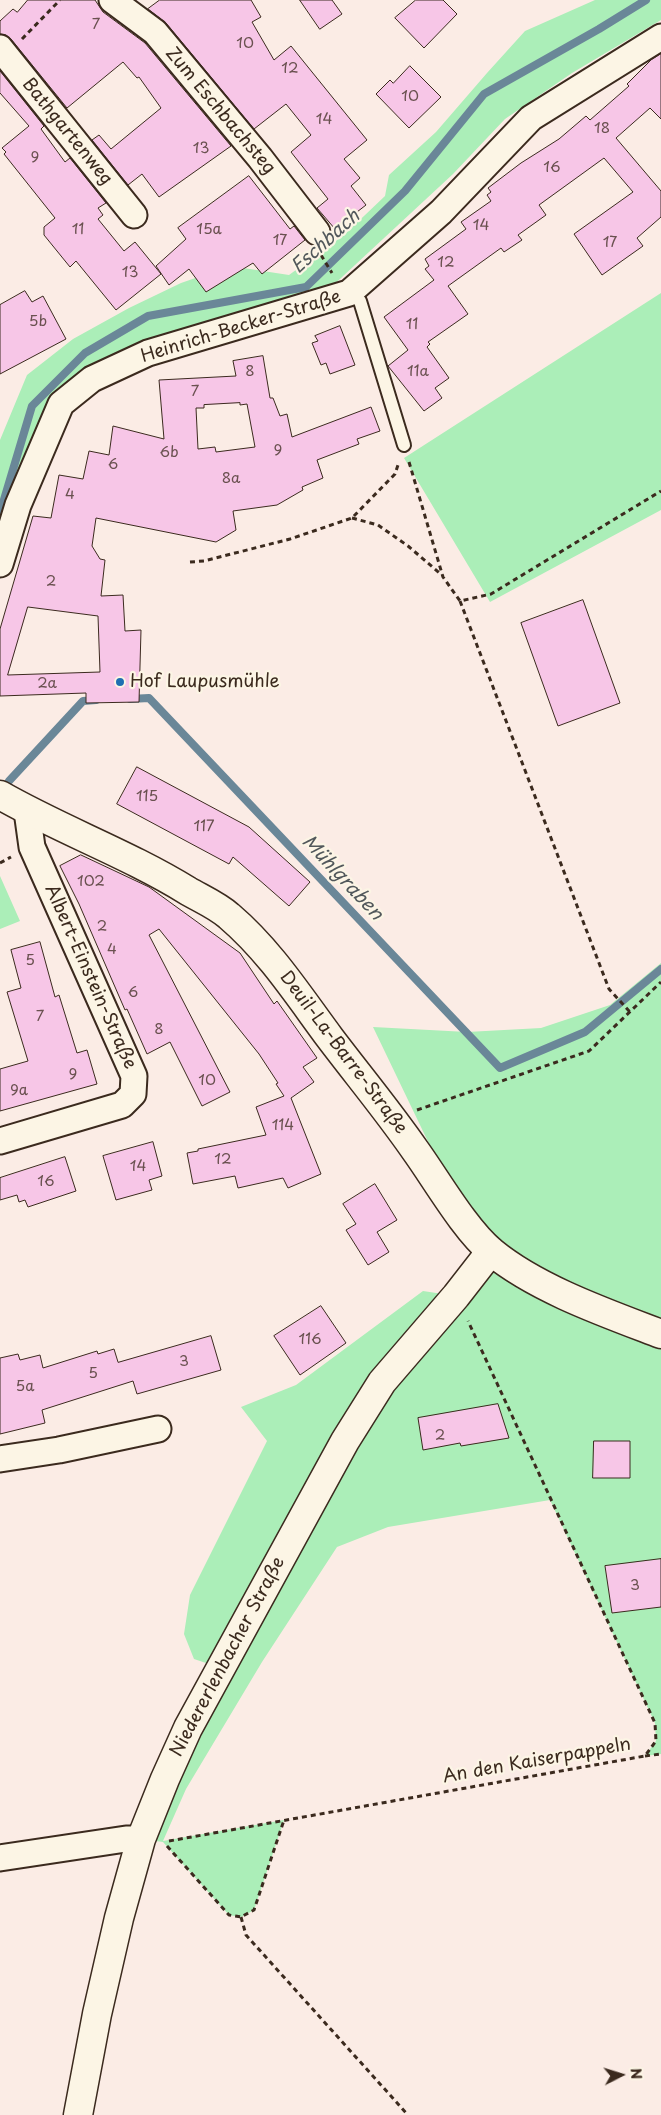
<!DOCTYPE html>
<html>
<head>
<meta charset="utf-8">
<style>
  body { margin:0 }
  #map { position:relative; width:661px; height:2115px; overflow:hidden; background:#fbece5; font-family:"Playpen Sans",sans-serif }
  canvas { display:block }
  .north { position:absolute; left:596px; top:2050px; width:50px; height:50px; -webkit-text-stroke:4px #fcf5e5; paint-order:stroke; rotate:85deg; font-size:14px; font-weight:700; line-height:20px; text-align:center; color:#3b2a1e }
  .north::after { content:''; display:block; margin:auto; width:18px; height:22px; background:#3b2a1e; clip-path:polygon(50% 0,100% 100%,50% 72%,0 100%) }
</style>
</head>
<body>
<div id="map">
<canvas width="661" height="2115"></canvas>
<div class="north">N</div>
</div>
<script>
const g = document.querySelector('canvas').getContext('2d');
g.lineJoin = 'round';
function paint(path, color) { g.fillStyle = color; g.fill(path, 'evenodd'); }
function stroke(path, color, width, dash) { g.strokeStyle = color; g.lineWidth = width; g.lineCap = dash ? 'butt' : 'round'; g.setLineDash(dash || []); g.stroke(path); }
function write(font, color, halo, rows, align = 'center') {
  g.font = font + ' "Playpen Sans",sans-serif'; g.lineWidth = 4.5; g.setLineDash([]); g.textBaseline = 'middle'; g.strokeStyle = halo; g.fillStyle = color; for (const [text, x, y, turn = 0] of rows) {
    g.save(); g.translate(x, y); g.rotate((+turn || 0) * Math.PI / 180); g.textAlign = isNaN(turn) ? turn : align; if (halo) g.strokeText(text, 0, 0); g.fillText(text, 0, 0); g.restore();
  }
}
paint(new Path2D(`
  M595,0h66v20l-89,53 -67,46 -52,55 -126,117 -171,45 -66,29 -43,39 -47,147v-111l27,-65 46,-36 56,-31 52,-25 49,-17 59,9 55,-40 41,-39 4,-21 47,-43 51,-59 38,-42z
  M661,293v217l-171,92 -86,-144z
  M0,876l20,45 -20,8z
  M661,963v791l-16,2 11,-15 -1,-18 -105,-223 -162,27 -51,20 -75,115 -76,127 -23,52 121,-21 -30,90 -13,7 -12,-2 -66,-73 -22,-3 80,-171 -27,-9 -10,-25 6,-39 77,-154 -26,-34 55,-22 127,-94 33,5 34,-45 -22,-26 -95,-198 94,5 74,-4 69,-23z`), '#abeeb8');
stroke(new Path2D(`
  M0,513l32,-107 53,-53 63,-37 158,-29 99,-96 79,-97 115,-65 47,-29
  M130,699l19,-1 351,370 85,-36 76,-63
  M9,781l74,-80 13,-1`), '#6a8798', 8);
const building = new Path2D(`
  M28,0h67l8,12 42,31 86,103 -72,51 -17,-23 -14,11 -36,-45 7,-5 12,14 50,-41 -22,-31 -2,1 -14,-16 -56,46 -56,-69 -5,-4 -6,-1v-13l13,-12 4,3z
  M160,0h91l10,17 -9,5 22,38 17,-14 76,94 -23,19 16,19 -9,8 15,19 -31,24 -18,-21 11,-9 -37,-47 20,-17 -25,-31 -32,25 -88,-106 -18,-14z
  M300,0h32l10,14 -22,15z
  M416,0h27l14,14 -33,34 -29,-30z
  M661,54v65l-11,-11 -34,30 45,53v26l-24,21 6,8 -41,29 -28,-41 59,-42 -29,-34 -65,47 7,10 -28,20 4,5 -18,12 -3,-4 -53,38 20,28 -40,28 2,2 -3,3 22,31 -14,10 7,10 -18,13 -36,-45 20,-16 -24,-33 50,-37 -9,-11 4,-3 -4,-7 41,-30 -5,-7 30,-21 -4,-6 4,-3 -3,-4 33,-25 38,-24 27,-23 4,4 39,-34 -2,-2 24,-24z
  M410,66l31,31 -32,31 -33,-34 14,-14 3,3z
  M0,71l44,55 -3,3 24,33 5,-4 36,45 -8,5 5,7 -5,4 26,32 11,-9 26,32 -45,36 -40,-49 -6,6 -26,-32v-8l11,-9 -51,-64 2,-2 -4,-4 27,-22 -29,-33z
  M249,176l41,53 4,-3 11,14 -43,34 -9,-11 -47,29 -17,-23 -20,16 -13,-19 30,-27 -8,-11z
  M25,291l7,11 11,-6 23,43 -66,35v-69z
  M340,326l15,39 -25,9 -4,-11 -5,2 -9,-22 6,-2 -3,-5z
  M263,356l7,42h3l7,18 7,-2 5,23 79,-30 9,24 -23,8 2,5 -42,16 6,18 -21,9 1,3 -26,15 -44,6 3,19 -20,12 -120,-24 -4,28 8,13 5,1 -4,36 22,-1 2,36 16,-1 -2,72 -53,1v-10l-86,3v-67l33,-113 18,2 8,-43 24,4 6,-28 20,4 4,-29 51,13 -5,-59 77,-4 -3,-15zM240,403v2l7,-1 8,43 -39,5 -1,-5 -17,2 -2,-41h8v-3zM28,607l70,9 2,56 -92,3z
  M583,600l37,103 -62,23 -37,-103z
  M137,767l112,60 61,55 -21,24 -56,-49 -4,7 -112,-60z
  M81,855l68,32 91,66 34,51 3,-3 40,57 -14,9 11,15 -23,16 30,76 -33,14 -5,-10 -45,10 -3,-12 -42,8 -6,-31 11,-2v-2l68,-14 -10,-28 28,-11 -8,-12 2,-1 -19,-29 -100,-125 -10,6 81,157 -28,14 -32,-64 -23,12 -20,-45 -2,1 -46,-106 -19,-38z
  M40,942l15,55 4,-2 18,58 10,-3 10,34 -97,27v-42l28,-8 -21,-69 14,-4 -10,-38z
  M153,1142l9,34 -13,4 3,10 -36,10 -13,-44z
  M65,1157l11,34 -48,16 -3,-7 -6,2 -2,-7 -17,5v-22z
  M375,1184l22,36 -20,12 12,20 -21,13 -22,-35 10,-6 -13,-20z
  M321,1306l25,37 -46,32 -26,-39z
  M211,1336l10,34 -84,24 -4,-13 -91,29 3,13 -45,11v-76l18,-4 2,6 20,-5 3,13 54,-17 1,3 16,-5 4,13z
  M498,1404l11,34 -48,8 -1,-3 -37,7 -5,-32z
  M594,1441h36v37h-37z
  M661,1559v48l-49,6 -7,-47z`);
paint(building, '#f7c6e7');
stroke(building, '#3b2a1e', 1);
const service = new Path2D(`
  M349,293l11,8 44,144`);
const minor = new Path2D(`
  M112,0l43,32 105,126 57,74
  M0,48l134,167
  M0,564l18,-59 43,-101 31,-25 56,-26 201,-60 92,-81 90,-94 130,-81
  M0,1141l122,-36 11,-11 1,-18 -102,-229 -5,-36
  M0,1459l59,-9 99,-21
  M0,1858l126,-19h15`);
const tertiary = new Path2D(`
  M0,795c61,35 128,59 188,96 14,8 30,15 41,25 41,35 69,79 101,122 28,37 58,73 85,112 21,29 50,80 77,102 45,37 114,61 169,82
  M78,2115l19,-101 22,-96 22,-79 24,-60 23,-51 157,-287 37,-59 74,-86 35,-45`);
stroke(service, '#3b2a1e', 16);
stroke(minor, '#3b2a1e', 29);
stroke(tertiary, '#3b2a1e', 31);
stroke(new Path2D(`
  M22,39l38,-39
  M321,255l11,18
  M409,462l34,115 17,24 31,-7 170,-103
  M352,518l26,7 30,21 35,30
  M190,562l14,-1 86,-22 62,-21 43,-44 4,-12
  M460,601l149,388 21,23
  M0,863l11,-6
  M417,1110l172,-59 72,-69
  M645,1756l16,-2
  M169,1841l476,-85 11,-15 -1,-18 -187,-402
  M167,1846l62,69 12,2 13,-7 30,-90
  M241,1917l5,18 162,180`), '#3b2a1e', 3, [5, 4]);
stroke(service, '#fcf5e5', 12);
stroke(minor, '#fcf5e5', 25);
stroke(tertiary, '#fcf5e5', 28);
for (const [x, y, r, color] of [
  [120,682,5,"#1f6fb2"]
]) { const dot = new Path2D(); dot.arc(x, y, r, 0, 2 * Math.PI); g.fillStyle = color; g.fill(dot); stroke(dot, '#fcf5e5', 2); }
write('15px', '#6a5150', null, [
  ["7",96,25],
  ["10",245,44],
  ["12",290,69],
  ["10",410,97],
  ["14",324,120],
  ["18",602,129],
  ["13",201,149],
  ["9",35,158],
  ["16",552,168],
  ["14",481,226],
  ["11",78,230],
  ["15a",209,230],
  ["17",280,241],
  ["17",610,243],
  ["12",446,263],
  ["13",130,273],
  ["5b",38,322],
  ["11",412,325],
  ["8",250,372],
  ["11a",418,372],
  ["7",195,392],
  ["9",278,451],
  ["6b",169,453],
  ["6",113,465],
  ["8a",231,479],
  ["4",70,495],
  ["2",51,582],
  ["2a",47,684],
  ["115",147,797],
  ["117",204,827],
  ["102",91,882],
  ["2",102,927],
  ["4",112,950],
  ["5",30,961],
  ["6",133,993],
  ["7",40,1017],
  ["8",159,1030],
  ["9",73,1075],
  ["10",207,1081],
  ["9a",19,1091],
  ["114",283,1126],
  ["12",223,1160],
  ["14",138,1167],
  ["16",46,1182],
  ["116",310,1340],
  ["3",184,1362],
  ["5",93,1374],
  ["5a",25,1387],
  ["2",440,1436],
  ["3",635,1586]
]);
write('18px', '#3b2a1e', '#fcf5e5', [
  ["Zum Eschbachsteg",220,111,50],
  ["Bathgartenweg",67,132,51],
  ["Heinrich-Becker-Straße",241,327,-17],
  ["Albert-Einstein-Straße",90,977,66],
  ["Deuil-La-Barre-Straße",343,1053,53],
  ["Niedererlenbacher Straße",228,1657,-62],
  ["An den Kaiserpappeln",537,1761,-10]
]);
write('18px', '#3b2a1e', '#fcf5e5', [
  ["Hof Laupusmühle",130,682]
], 'left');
write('italic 19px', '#52585b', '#fcf5e5', [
  ["Eschbach",326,242,-42],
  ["Mühlgraben",342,878,47]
]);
</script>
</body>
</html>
